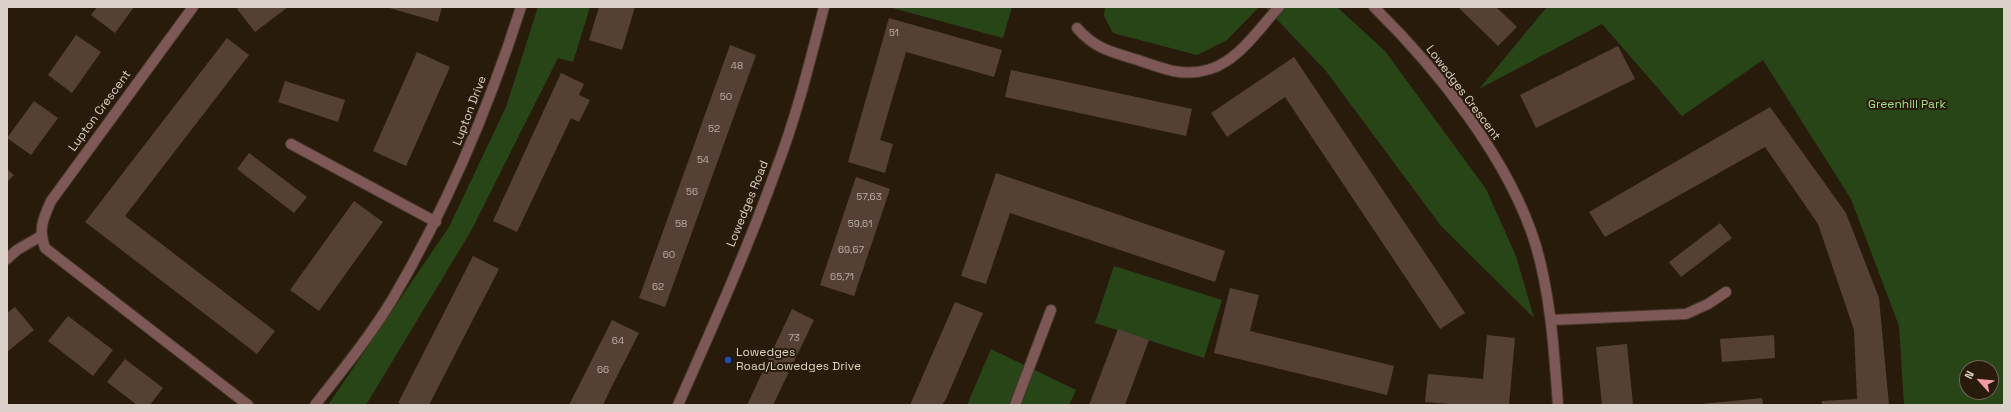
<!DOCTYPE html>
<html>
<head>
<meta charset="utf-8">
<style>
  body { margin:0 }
  #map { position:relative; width:2011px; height:412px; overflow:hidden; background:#291b0c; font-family:"Space Grotesk",sans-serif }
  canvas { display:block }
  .frame { position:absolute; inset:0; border:8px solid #dbd1c8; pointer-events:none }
  .north { position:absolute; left:1959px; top:360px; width:40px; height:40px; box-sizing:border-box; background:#291b0c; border:1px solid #706457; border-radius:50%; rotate:297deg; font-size:11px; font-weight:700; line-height:16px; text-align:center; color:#dbd1c8 }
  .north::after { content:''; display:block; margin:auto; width:14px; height:18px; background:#f49aa4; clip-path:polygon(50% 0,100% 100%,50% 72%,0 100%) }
</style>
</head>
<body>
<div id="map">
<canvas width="2011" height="412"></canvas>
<div class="frame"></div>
<div class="north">N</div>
</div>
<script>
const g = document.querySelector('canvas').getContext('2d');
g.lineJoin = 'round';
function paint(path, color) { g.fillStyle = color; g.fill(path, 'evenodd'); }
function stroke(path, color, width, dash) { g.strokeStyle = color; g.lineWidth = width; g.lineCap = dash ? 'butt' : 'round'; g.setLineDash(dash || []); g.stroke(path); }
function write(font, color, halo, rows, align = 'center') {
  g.font = font + ' "Space Grotesk",sans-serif'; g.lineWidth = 4; g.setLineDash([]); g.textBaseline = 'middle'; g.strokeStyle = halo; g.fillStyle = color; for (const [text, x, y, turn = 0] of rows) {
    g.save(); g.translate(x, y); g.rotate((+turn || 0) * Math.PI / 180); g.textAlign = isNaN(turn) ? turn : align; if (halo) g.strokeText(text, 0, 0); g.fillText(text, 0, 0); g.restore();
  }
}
paint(new Path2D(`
  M538,7h52l-17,55 -15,-4 -87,173 -105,174h-38l121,-178 57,-120z
  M889,7h123l-9,31z
  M1105,7h154l-32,33 -30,15 -84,-22 -9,-17z
  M1265,7h72l48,44 101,138 30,67 18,62 -93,-92 -115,-155z
  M1547,7h457v398h-100l-5,-79 -48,-127 -88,-139 -81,56 -80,-92 -123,65zM1967,368h24v24h-24z
  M1114,266l108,34 -18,58 -109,-35z
  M991,349l85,41 -7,15h-102z`), '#284518');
paint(new Path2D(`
  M97,7h37l-19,26 -24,-18z
  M240,7h48l-33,25 -18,-23z
  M386,7h56l-4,15z
  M599,7h36l-13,43 -33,-10z
  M1458,7h38l21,20 -19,19z
  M889,18l113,32 -8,27 -88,-25 -26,88 13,4 -8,29 -37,-11z
  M76,35l25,17 -29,41 -24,-18z
  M227,38l22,17 -124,161 150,115 -18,23 -172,-132z
  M730,45l26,10 -91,252 -26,-9z
  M1618,46l17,33 -99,49 -16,-33z
  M417,52l33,15 -44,99 -33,-15z
  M1294,57l171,256 -25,16 -155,-232 -58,40 -16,-24z
  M1011,70l181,39 -6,27 -181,-39z
  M561,73l23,11 -5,11 11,5 -11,22 -8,-4 -54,114 -24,-11z
  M285,81l60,19 -7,22 -60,-20z
  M34,101l24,17 -27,37 -24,-17z
  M1770,107l76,106 33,85 10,107h-67v-4l35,-2 -3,-69 -36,-106 -53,-77 -160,90 -16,-25z
  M249,153l58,44 -13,16 -57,-44z
  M7,169l7,6 -7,7z
  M996,173l229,78 -10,31 -205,-69 -24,71 -25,-8z
  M856,177l34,12 -36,107 -34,-11z
  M354,201l29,21 -64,89 -29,-21z
  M1720,223l12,15 -51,39 -12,-15z
  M473,256l26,13 -70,136h-26l-5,-2z
  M1230,288l29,7 -9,36 144,35 -7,29 -173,-42z
  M955,302l28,11 -37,86 -4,6h-32z
  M15,307l19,23 -27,22v-39z
  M792,309l22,11 -41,85h-26z
  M68,316l45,34 -20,26 -45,-35z
  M612,320l27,13 -30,59 -6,13h-34z
  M1118,329l31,11 -24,65h-36z
  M1487,335l28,3 -6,67h-48l-36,-3 3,-28 55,5z
  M1774,335l1,23 -53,4 -2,-23z
  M1627,344l6,61h-31l-6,-58z
  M125,359l38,29 -13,17h-13l-30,-23z
  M1762,398l1,7h-62v-1z`), '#544035');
const minor = new Path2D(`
  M193,7l-142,194c-8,18 -13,28 -6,47l203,157
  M1374,7c63,62 136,153 162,239 15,52 18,105 22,159
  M1077,28c18,21 35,24 61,32 11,4 23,8 35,11 53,10 75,-30 106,-64
  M291,144l145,78
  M7,259l10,-9 24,-14
  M1552,320l134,-6 22,-10 18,-12
  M315,405c27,-34 55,-69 77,-105 55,-93 96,-190 129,-293
  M678,405c35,-79 70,-157 99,-238 20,-52 33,-106 47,-160
  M1015,405l36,-95`);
stroke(minor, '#45382a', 12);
stroke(minor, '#7d5857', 10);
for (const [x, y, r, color] of [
  [728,360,4,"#1a4fb4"]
]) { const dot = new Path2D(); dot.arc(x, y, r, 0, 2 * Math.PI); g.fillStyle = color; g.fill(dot); stroke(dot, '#291b0c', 1.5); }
write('10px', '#b9ada3', null, [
  ["51",894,33],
  ["48",737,66],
  ["50",726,97],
  ["52",714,129],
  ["54",703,160],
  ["56",692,192],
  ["57,63",869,197],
  ["58",681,224],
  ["59,61",860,224],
  ["69,67",851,250],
  ["60",669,255],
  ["65,71",842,277],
  ["62",658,287],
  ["73",794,338],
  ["64",618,341],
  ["66",603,370]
]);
write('12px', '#dbd1c8', '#291b0c', [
  ["Lowedges Crescent",1463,93,53],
  ["Lupton Crescent",100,111,-54],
  ["Lupton Drive",470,111,-69],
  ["Lowedges Road",748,204,-68]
]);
write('12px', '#a1e082', '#291b0c', [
  ["Greenhill Park",1907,105]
]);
write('12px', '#dbd1c8', '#291b0c', [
  ["Lowedges",736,353],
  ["Road/Lowedges Drive",736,367]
], 'left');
</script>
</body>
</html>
